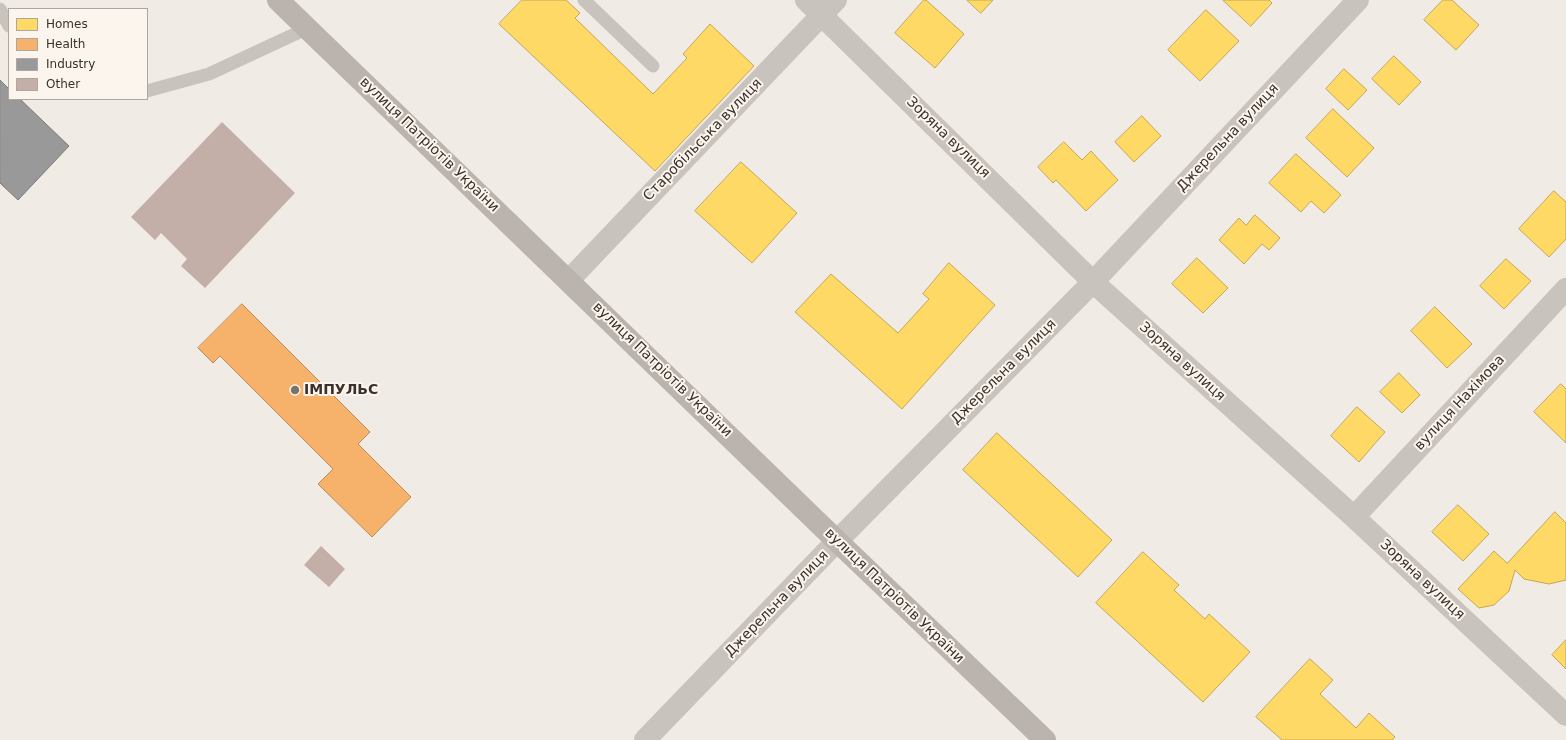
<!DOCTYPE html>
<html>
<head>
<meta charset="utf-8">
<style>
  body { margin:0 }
  #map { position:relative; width:1566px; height:740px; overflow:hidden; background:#f0ebe5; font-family:"DejaVu Sans",sans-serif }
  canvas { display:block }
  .legend { position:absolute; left:8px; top:8px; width:140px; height:92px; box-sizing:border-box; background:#fbf5ee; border:1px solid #aea6a0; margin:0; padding:5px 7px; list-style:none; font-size:12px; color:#3b302b }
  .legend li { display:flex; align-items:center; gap:8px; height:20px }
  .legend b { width:20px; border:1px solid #aea6a0 }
</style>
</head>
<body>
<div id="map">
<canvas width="1566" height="740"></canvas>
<ul class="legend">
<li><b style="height:11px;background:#ffd966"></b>Homes</li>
<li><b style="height:11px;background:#f6b26b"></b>Health</li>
<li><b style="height:11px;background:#999"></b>Industry</li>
<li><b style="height:11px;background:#c3afa7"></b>Other</li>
</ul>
</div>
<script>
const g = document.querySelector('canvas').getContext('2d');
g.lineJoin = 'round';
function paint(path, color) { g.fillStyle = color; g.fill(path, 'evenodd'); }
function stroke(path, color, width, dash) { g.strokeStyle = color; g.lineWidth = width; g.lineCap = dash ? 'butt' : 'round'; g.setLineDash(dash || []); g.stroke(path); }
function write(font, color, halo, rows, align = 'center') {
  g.font = font + ' "DejaVu Sans",sans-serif'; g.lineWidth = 4; g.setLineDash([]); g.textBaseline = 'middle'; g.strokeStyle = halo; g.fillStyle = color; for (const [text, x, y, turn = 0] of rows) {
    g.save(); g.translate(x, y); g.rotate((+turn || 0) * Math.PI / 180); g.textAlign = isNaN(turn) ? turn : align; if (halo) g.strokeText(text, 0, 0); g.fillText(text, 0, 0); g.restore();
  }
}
const homes = new Path2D(`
  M522,0h44l14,13 -5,5 78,76 34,-36 -4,-4 27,-30 44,42 -99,105 -156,-147z
  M924,0h2l38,34 -29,34 -40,-35z
  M967,0h26l-12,13z
  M1223,0h46l3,3 -21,23z
  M1443,0h9l27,25 -23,25 -32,-30z
  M1206,10l33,31 -39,40 -32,-31z
  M1394,56l27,26 -22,23 -27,-26z
  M1344,69l23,21 -19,20 -22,-21z
  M1333,109l41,39 -27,29 -41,-39z
  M1142,116l19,20 -27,26 -19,-20z
  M1064,142l18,18 9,-9 27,29 -32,31 -30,-31 -3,3 -15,-16z
  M1296,154l45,41 -17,18 -13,-12 -10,11 -32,-29z
  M741,162l56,51 -45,50 -57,-52z
  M1554,191l12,11v37l-17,18 -30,-28z
  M1255,215l25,23 -11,12 -7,-6 -18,20 -25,-24 20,-22 7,7z
  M1197,258l31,30 -25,25 -31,-29z
  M1506,259l25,22 -27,28 -24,-23z
  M949,263l46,42 -93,104 -107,-97 36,-38 67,59 31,-34 -6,-5z
  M1435,307l37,37 -25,24 -36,-37z
  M1399,373l21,22 -18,18 -22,-21z
  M1561,384l5,5v54l-32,-31z
  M1357,407l28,25 -26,30 -28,-26z
  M997,433l115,107 -34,37 -115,-107z
  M1458,505l31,29 -26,27 -31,-29z
  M1555,512l11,11v57l-17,4 -25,-5 -9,-9 -6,21 -15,14 -15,3 -21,-19 36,-38 13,12z
  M1143,552l36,33 -5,5 31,29 4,-5 41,38 -47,50 -107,-99z
  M1566,640v29l-14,-14z
  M1310,659l23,21 -13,14 36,34 13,-15 26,24 -3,3h-110l-26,-23z`);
paint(homes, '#ffd966');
stroke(homes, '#c4a654', 1);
const health = new Path2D(`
  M242,304l128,128 -12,12 53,53 -39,40 -54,-53 15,-15 -113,-113 -7,7 -15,-15z`);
paint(health, '#f6b26b');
stroke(health, '#be8b58', 1);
const industry = new Path2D(`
  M0,80l9,9v10h11l49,47 -51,54 -18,-17z`);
paint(industry, '#999');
stroke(industry, '#7d7a78', 1);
paint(new Path2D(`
  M222,122l73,71 -90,95 -24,-22 6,-7 -26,-26 -6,7 -24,-23z
  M321,546l24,23 -16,18 -25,-22z`), '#c3afa7');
stroke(new Path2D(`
  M584,0l69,66
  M0,9l9,17
  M147,91l62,-17 99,-46`), '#c9c3be', 13);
stroke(new Path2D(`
  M806,0l287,282 261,235 212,198
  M569,280l267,-280
  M1354,517l212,-228
  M645,740l192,-199 256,-259 265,-282`), '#c9c3be', 22);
stroke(new Path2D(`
  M278,0l559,541 208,199`), '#bab3ae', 22);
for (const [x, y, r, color] of [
  [295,390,5,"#7a716c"]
]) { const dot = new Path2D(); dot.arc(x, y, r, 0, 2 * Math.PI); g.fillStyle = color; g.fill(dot); stroke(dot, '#fbf5ee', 1.5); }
write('14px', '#3b302b', '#fbf5ee', [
  ["Зоряна вулиця",948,138,44],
  ["Джерельна вулиця",1228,138,-47],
  ["Старобільська вулиця",703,140,-46],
  ["вулиця Патріотів України",429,145,44],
  ["Зоряна вулиця",1182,362,42],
  ["вулиця Патріотів України",662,370,44],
  ["Джерельна вулиця",1004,372,-45],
  ["вулиця Нахімова",1460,403,-47],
  ["Зоряна вулиця",1422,580,43],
  ["вулиця Патріотів України",894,596,44],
  ["Джерельна вулиця",777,604,-46]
]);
write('bold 14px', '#3b302b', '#fbf5ee', [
  ["ІМПУЛЬС",304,390]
], 'left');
</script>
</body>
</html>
